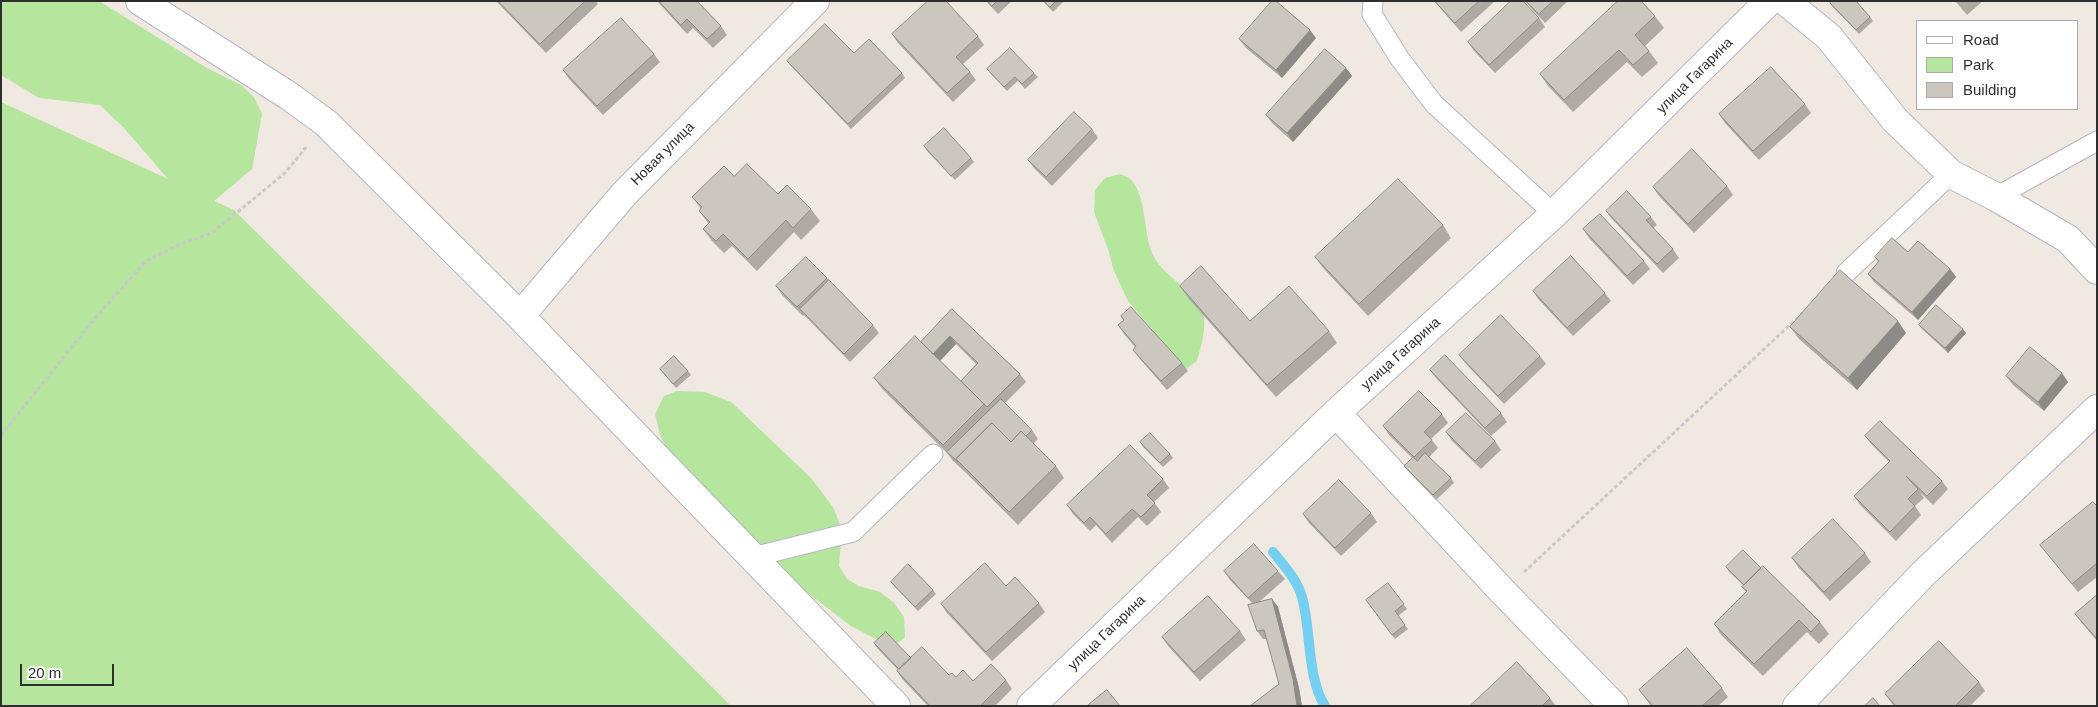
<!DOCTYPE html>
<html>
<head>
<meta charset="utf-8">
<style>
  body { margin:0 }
  #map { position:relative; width:2098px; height:707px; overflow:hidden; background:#efe9e1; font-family:Arial,sans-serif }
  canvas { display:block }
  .frame { position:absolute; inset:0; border:2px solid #2e2e2e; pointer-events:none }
  .legend { position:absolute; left:1916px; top:20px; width:162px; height:90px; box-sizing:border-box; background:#fff; border:1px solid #ababab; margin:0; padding:6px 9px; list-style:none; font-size:15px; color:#2e2e2e }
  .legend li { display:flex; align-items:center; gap:10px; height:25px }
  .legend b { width:25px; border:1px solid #ababab }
  .scale { position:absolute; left:20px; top:664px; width:94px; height:22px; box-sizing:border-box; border:2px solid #2e2e2e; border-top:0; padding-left:6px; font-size:15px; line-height:18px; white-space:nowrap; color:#2e2e2e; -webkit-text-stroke:4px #fff; paint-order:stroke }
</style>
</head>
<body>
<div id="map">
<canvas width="2098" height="707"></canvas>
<div class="frame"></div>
<ul class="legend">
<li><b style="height:6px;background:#fff"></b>Road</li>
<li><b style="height:14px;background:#b6e59e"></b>Park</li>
<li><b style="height:14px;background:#cbc7bf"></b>Building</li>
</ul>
<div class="scale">20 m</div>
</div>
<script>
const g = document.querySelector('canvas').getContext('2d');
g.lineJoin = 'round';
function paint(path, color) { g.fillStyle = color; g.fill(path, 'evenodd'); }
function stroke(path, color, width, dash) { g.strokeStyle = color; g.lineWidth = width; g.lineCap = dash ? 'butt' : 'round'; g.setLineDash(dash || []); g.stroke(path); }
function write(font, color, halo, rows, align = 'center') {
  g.font = font + ' Arial,sans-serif'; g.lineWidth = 5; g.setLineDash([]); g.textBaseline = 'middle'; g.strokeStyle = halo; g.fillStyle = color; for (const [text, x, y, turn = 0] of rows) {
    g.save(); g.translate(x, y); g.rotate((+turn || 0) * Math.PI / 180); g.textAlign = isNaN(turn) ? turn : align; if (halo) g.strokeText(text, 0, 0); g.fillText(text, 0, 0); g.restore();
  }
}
paint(new Path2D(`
  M1,1h98l108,67 34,17 13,12 8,17 -10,55 -38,32 20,9 497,496h-730v-604l167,77 -44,-51 -24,-23 -61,-7 -38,-23z
  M1120,174c3,1 8,3 10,5 17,15 13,55 23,76 11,23 45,37 50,57 4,17 -2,33 -6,49l-11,8 -27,-25 -6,-14 -25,-29 -14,-30 -6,-22 -14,-37 1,-22 10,-12z
  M677,391l28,1 26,10 80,76 22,29 9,23 -3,36 8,13 12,7 21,6 14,11 10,14 1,20 -10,8 -6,1 -38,-20 -55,-42 -122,-121 -14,-28 -5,-21 9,-18z`), '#b6e59e');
stroke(new Path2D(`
  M1273,552c11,14 24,27 29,45 9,31 5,82 23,109`), '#75cff0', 10);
const lane = new Path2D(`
  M1373,1l-1,13 28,45 34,45 120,110
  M1996,197l101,-56
  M1846,273l105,-99
  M753,557l100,-25 80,-78`);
const street = new Path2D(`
  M140,1l149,95 37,27 194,193 376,390
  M1785,1l44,36 66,83 56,54 45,23 72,42 29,31
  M520,316l105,-123 190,-192
  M1336,413l167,179 111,114
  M1031,706l305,-293 218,-199 215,-213
  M1797,706l126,-132 174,-165`);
stroke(lane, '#b4b7c1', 21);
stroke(street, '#b4b7c1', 30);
stroke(new Path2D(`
  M1,435l95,-118 50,-56 37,-18 29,-10 73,-60 22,-27
  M1524,572l281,-261`), '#c9c9c9', 3, [4, 2.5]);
stroke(lane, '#fff', 19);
stroke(street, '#fff', 28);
paint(new Path2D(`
  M496,1h100l2,3 -52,49z
  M657,1h40l24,25 6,9 -14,13 -20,-20 -6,6z
  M986,1h26l-14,13z
  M1043,1h21l-11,11z
  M1434,1h60v1l-33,30z
  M1526,1h42l-23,22 -15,-16z
  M1955,1h28l-16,14z
  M1830,3l40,14 3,4 -14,13 -26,-27z
  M1655,16l9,12 -19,18 4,5 9,12 -16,14 -15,-15 -54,50 -25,-26 -8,-12z
  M1539,18l6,9 -50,46 -21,-22 -6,-9z
  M892,34l86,2 6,9 -21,19 7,8 6,8 -23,22 -55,-59z
  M1316,38l-34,40 -36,-30 -7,-9z
  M854,53l48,20 3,5 -54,51 -61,-64 -3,-4z
  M654,54l6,8 -57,53 -34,-36 -6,-9z
  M1346,68l6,8 -59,66 -21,-19 -6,-8z
  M987,69l47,4 4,4 -13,12 -7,-8 -11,10 -16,-17z
  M1805,104l6,9 -52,47 -34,-37 -6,-9z
  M1092,129l6,9 -46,48 -18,-18 -6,-8z
  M924,146l47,12 3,4 -19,18 -28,-29z
  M734,176l44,18 33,15 9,12 -19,19 -7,-8 -37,39 -25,-25 -8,7 -12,-12 -9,-12 5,-6 -9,-12 2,-2 -9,-12z
  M1727,186l6,9 -39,38 -35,-37 -6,-9z
  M1606,211l45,6 6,8 -4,3 20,21 6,9 -16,15 -51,-54z
  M1443,225l8,13 -83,78 -44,-47 -9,-12z
  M1583,229l61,32 6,8 -17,16 -44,-47z
  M1875,257l75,12 6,8 -38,43 -44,-38 -6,-8 10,-12z
  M827,278l46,47 6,8 -29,29 -46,-47 -1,1 -21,-21 -6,-9z
  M1180,286l70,35 79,10 8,12 -61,54 -88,-99z
  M1533,291l72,2 6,8 -38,35 -34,-36z
  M952,309l68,65 6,8 -21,21 27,27 6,9 -5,5 23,22 8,12 -46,47 -54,-54 -11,-10 -6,-8 -64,-63 -9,-12 47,-36zM956,344l20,20 -15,17 -21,-20z
  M1121,316l61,47 6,8 -21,19 -28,-32 -6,-8 2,-3 -11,-13 -6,-9 6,-5z
  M1919,325l47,8 -18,20 -26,-24z
  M1790,327l116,6 -49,57 -58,-51z
  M1459,355l81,1 6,8 -42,40 -38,-40z
  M660,369l28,2 3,4 -15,13z
  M1430,370l71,43 6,9 -16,14 -55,-58z
  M2006,376l62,6 -24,29 -31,-26z
  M1442,414l6,9 -17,16 7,9 -9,9 22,21 3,5 -18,17 -28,-29 -4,-5 8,-8 -23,-23 -6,-9z
  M1446,432l49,9 6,9 -20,19 -29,-28z
  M1865,436l77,45 6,8 -15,16 -13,-13 4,6 -9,8 6,9 -25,26 -36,-36 -6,-9 35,-34 -18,-18z
  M1140,442l30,12 3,4 -10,9 -20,-20z
  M1163,479l6,9 -15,14 7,10 -14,14 -9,-9 -26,26 -16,-18 -6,6 -17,-17 -6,-9z
  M2097,506v71l-19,15 -38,-47z
  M1371,513l6,9 -36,34 -32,-33 -6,-9z
  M1865,553l6,9 -41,39 -32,-34 -6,-9z
  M1726,567l35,1 59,54 9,12 -10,10 -12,-12 -44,44 -41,-40 -8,-12 32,-32 -4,-5 2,-1 -15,-14z
  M1224,571h54l7,8 -26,23 13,-3 6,8 21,81 3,18h-52l29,-22 -12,-45h-4l-6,-8 -4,-27 -23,-24z
  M891,582l42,8 3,4 -18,17 -24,-25z
  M1388,583l19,26 -9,7 10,13 -13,10 -29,-39z
  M1006,586l33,17 6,9 -53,49 -45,-48 -6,-9z
  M2097,595v46l-16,-19 -6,-8z
  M1240,631l6,9 -46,41 -32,-35 -6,-9z
  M874,643l37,15 38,17 24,6 33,-1 6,9 -17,17h-67l-25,-26 -6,-9 1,-1 -21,-22z
  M1979,682l6,9 -15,15h-76l-9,-12z
  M1722,688l6,9 -10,9h-67l-12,-16z
  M1550,698l6,8h-86z`), '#afaba4');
paint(new Path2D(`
  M1310,30l6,8 -34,40 -6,-8z
  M1346,68l6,8 -59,66 -6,-9z
  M1950,269l6,8 -38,43 -6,-8z
  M1898,321l8,12 -49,57 -9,-12z
  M1963,329l3,4 -18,20 -3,-5z
  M950,336l6,8 -18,19 -6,-9z
  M2062,373l6,9 -24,29 -6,-9z
  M1272,599l6,8 21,81 3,18h-5z`), '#8e8b86');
const building = new Path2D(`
  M498,1h87l-45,43z
  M659,1h38l24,25 -14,13 -20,-20 -6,6z
  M928,1h18l32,35 -22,21 14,15 -23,21 -55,-59z
  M988,1h9l-5,5z
  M1044,1h12l-6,6z
  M1272,1h4l34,29 -34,40 -37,-31z
  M1435,1h44l-24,22z
  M1511,1h12l16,17 -50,47 -21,-23z
  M1526,1h27l-14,13z
  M1618,1h23l14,15 -20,19 14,16 -16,14 -14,-15 -55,50 -24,-26z
  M1832,1h24l14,16 -14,13 -26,-27z
  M621,18l33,36 -57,52 -34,-36z
  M825,24l29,29 15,-14 33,34 -54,51 -61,-63z
  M1010,48l24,25 -12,11 -7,-7 -11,10 -17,-18z
  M1325,49l21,19 -59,65 -21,-18z
  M1771,67l34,37 -52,47 -34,-37z
  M1074,112l18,17 -46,48 -18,-17z
  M944,128l27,30 -20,18 -27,-30z
  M1692,149l35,37 -39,38 -35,-37z
  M747,164l31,30 9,-9 24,24 -18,19 -7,-8 -38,39 -25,-25 -7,7 -13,-12 7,-7 -11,-11 3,-4 -10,-10 32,-31 10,10z
  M1398,179l45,46 -84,79 -44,-47z
  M1627,191l24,26 -5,3 27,29 -16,15 -51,-53z
  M1600,214l44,47 -17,15 -44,-47z
  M1892,238l16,14 10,-11 32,28 -38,43 -44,-38 11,-13 -4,-4z
  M1571,256l34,37 -38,35 -34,-37z
  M806,257l21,21 -30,29 -21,-21z
  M1201,266l49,55 39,-35 40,45 -62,54 -87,-99z
  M1840,270l58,51 -50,57 -58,-51z
  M829,280l44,45 -29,29 -44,-45z
  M1936,305l27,24 -18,19 -26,-23z
  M1131,307l51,56 -21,18 -28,-31 3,-4 -18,-21 6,-5 -3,-4z
  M952,309l68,65 -33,33 -26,-26 17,-18 -28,-27 -17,18 -12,-12z
  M1501,315l39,41 -42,40 -39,-41z
  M915,336l69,68 -41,41 -69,-67z
  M2030,347l32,26 -24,29 -32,-26z
  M1445,355l56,58 -16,15 -55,-58z
  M674,356l14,15 -15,13 -13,-15z
  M1419,391l23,23 -18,18 8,8 -18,17 -31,-31z
  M1001,399l31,31 -6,6 -5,-5 -10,11 -19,-19 -36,36 2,3 -11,-10z
  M1466,413l29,28 -20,20 -29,-29z
  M1880,421l62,60 -15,15 -21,-20 12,13 -10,10 7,7 -25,26 -36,-36 36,-35 -25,-25z
  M992,423l19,19 10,-11 35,35 -47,46 -53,-53z
  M1150,433l20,21 -10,9 -20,-21z
  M1130,445l33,34 -16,16 8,8 -14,14 -9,-8 -26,25 -16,-17 -6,6 -17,-18z
  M1425,453l26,25 -18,17 -29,-29 9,-9 4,4z
  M1339,480l32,33 -36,35 -32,-34z
  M2093,502l4,4v57l-25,21 -32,-39z
  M1833,519l32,34 -41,39 -32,-34z
  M1254,544l24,27 -30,27 -24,-27z
  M1743,550l18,18 -17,17 -18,-18z
  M985,563l21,23 9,-9 24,26 -53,49 -45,-48z
  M908,564l25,26 -18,17 -24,-25z
  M1763,566l57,56 -9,10 -12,-12 -45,44 -40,-40 33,-33 -5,-4z
  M1388,583l16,21 -9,7 10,14 -13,10 -26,-35z
  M2097,595v44l-22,-25z
  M1208,596l32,35 -46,41 -32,-35z
  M1272,599l21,80 4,27h-47l29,-22 -15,-54 -7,1 -9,-26z
  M886,632l25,26 -12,11 -25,-26z
  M1939,641l40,41 -24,24h-59l-11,-12z
  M922,647l27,28 3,-2 4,4 7,-7 10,11 18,-17 15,16 -26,26h-50l-33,-35z
  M1687,648l35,40 -20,18h-49l-14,-16z
  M1517,662l33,36 -8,8h-72z
  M1107,690l13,16h-33z
  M1873,698l7,8h-15z`);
paint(building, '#cbc7bf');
stroke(building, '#8e8b86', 1);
write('14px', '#2e2e2e', '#fff', [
  ["улица Гагарина",1695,76,-45],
  ["Новая улица",663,154,-45],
  ["улица Гагарина",1401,354,-42],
  ["улица Гагарина",1107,633,-44]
]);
</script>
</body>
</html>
